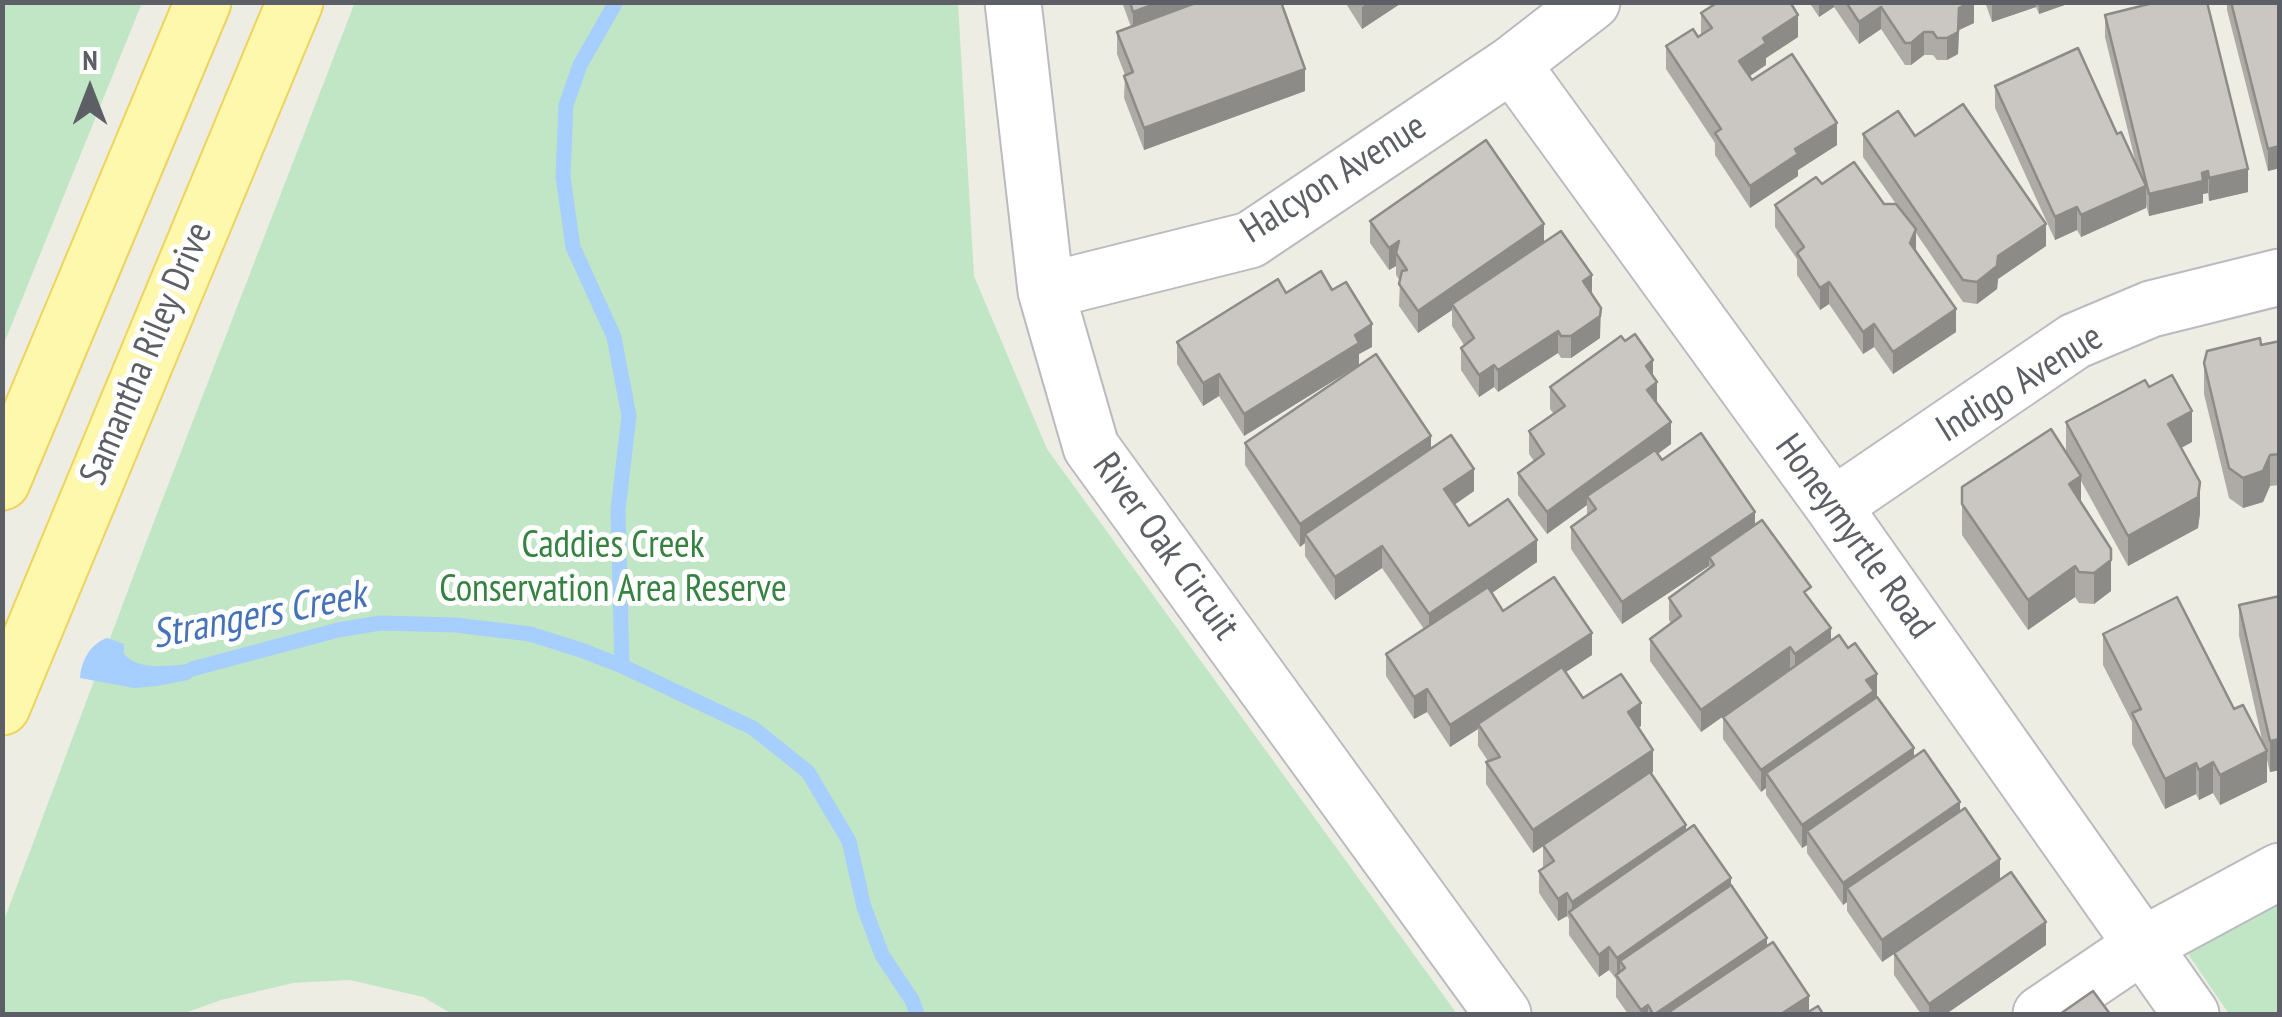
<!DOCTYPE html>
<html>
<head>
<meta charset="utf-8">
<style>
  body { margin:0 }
  #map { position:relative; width:2282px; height:1017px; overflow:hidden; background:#eeede4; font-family:"PT Sans Narrow",sans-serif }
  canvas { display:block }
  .frame { position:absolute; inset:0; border:5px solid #5c5f65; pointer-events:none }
  .north { position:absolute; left:40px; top:40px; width:100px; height:100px; -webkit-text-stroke:8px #fff; paint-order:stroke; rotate:0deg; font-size:28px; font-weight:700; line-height:40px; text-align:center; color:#5c5f65 }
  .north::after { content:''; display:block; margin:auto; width:35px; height:45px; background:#5c5f65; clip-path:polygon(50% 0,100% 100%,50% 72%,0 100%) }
</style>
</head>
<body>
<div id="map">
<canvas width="2282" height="1017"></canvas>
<div class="frame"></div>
<div class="north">N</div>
</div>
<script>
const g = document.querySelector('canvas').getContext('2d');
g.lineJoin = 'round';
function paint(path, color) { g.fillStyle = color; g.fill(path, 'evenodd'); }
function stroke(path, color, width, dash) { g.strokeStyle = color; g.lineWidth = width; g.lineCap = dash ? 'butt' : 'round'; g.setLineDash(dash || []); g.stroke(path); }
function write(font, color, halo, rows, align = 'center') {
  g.font = font + ' "PT Sans Narrow",sans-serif'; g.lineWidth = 10; g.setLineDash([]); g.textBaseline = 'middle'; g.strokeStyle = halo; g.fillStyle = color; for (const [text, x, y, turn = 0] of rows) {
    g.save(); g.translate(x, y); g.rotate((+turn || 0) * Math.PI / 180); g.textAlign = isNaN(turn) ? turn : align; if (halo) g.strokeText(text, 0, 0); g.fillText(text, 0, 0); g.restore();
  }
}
paint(new Path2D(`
  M355,2l603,1 16,273 73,173 410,565h-1005l-29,-17 -73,-17 -57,3 -72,17 -39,14h-179v-91l145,-386z
  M2,3h140l-139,343h-1z
  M2279,896v118h-50l-41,-60z`), '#c1e6c5');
paint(new Path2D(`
  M107,638l17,6v10c19,22 59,6 85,11l-21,15 -31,6 -23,2 -54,-10c1,-17 10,-34 27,-40z`), '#a6cffd');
stroke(new Path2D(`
  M616,2l-36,63 -14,40 -3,72 10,70 41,90 15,79 -11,94 4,156
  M192,669l146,-39 42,-7 76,2 74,9 51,16 41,16 131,62 55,44 41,69 15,66 18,48 30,45 5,14`), '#a6cffd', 15);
const minor = new Path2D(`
  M1013,2l33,289 45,156 412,567
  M1512,64l321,442 358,508
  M1046,291l204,-51 262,-176 80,-62
  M1833,506l242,-165 76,-32 129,-32
  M2041,1014l102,-69 137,-74`);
const major = new Path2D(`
  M2,482l201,-480
  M2,707l293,-705`);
stroke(minor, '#b9bbc0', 59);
stroke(major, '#eed45d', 59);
stroke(minor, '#fff', 55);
stroke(major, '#fdf8ab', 55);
paint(new Path2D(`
  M1122,2h73l-15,7 125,82 -161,59 -20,-52 1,-23 -8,-21v-22l14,-5z
  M1345,2h58l-41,27z
  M1809,2h165v21l-15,7 -1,24 -11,6h-10l-4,-5h-9l-13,10h-6l-24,-36 -22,15 -25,-37 -15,10z
  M1985,2h88l-34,12 -3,-7 -44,15z
  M2227,2h53v166l-12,3 -41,-161z
  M1701,13l97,24 -32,21v7l-16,11 2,4 85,65 -39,25v6l-48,32 -35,-53v-12l-49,-74v-23l35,-11z
  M2105,15l143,177 -39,9 -1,-8 -5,1v9l-54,13 -3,-11v3l-65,29 -4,-7 -22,10 -60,-132v-22l122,48 19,30 -31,-127z
  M1863,134l52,2 131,110 -48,33 -1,10 -20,15 -14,-2 -47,-69v18l40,81 -63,42 -19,-27 -11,7 -34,-50 -9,6 -23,-35v-16l-22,-32v-22l47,-21 62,20h12l-33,-47z
  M1370,221l174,21 48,53 8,43 -29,20h-10l-3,-5 -60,39 -4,-5 -15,10 -18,-27v-22l3,-3 -12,-19v-16l-34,23 -19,-27 1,-25 -4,-6v-9l-7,4 -19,-27z
  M1332,290l40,57 -13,7v11l-115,71 -25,-40 -16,10 -26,-42v-22l109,-49z
  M2280,341v144l-10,1 -7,16 -20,6 -14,-10 -25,-104v-31z
  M1653,377l4,27 14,40 -13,10 4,6 93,65 56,76 20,40 46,55 -3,3 40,58 46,54 40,69 46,65 -100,69h-25l-27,-39v-21l-12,8 -35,-51v-9l-4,3 -36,-52v-8l-5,3 -36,-53v-7l-5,4 -38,-53v-22l67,-48 -89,63 -51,-71v-22l21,-16 -2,-3v-22l40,-29v-3l-87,58 -51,-75v-22l16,-11v-11l-40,29 -29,-39v-22l16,-12 -5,-7v-23l25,-17 -4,-5v-22z
  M2149,387l43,55 -11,6 19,65 -2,15 -70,38 -47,-85v22l30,88 -17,13 -15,-1 -4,-6 -47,33 -66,-95v-48l104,-34v-31z
  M1245,443l186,5 43,43 -20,14 15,21 68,36 -45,31 11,18 89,44 -26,17 17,26 58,28 -3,2 15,44 -2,1 35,58 45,54 78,127 14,2h-195l-12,-17v-18l-7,-9 -10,7 -30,-42v-16l-2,-3 -9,5 -19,-28v-22l4,-3v-22l-10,7 -47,-69v-22l2,-1 -10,-15v-17l-28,18 -23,-35 -13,7 -28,-43v-22l38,-25 -42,-61 -47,32 -30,-44v-13l-5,4 -55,-82z
  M2280,596v174l-10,2 -3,-12v22l-47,23 -7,-12 -14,7 -3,-6 -31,15 -33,-65v-22l-29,-57v-31l131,75 29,35 -24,-108v-31z`), '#aeaba7');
paint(new Path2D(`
  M1160,2h35l-15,6v10l-47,16v-22z
  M1369,2h34l-41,27v-22z
  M1819,2h15v5l-15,10z
  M1970,2h4v21l-15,7 -1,24 -11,6v-22l12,-30z
  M1992,2h44v5l-44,15z
  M2039,2h34l-34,12z
  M1881,7v22l-22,15v-22z
  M1798,15v22l-32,21v7l-27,18v-22l24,-23z
  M1924,32v23l-13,10v-22z
  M1305,69v22l-161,59v-22z
  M1837,123v22l-39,25v6l-48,32v-22l45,-37z
  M2280,146v22l-12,3v-22z
  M2248,169v23l-39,9v-23z
  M2208,171v22l-5,1v9l-54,13v-22z
  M2146,186v22l-65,29v-22z
  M2077,207v23l-22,10v-23z
  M1544,224v22l-92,58v6l-34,23v-22z
  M2046,224v22l-48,33 -1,10 -20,15v-22l21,-26z
  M1916,229v22l-6,-8z
  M1399,241l-3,12v13l-7,4v-22z
  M1592,275v23l-9,-17z
  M1829,282v22l-9,6v-22z
  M1601,308l-1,30 -29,20v-22z
  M1956,309v23l-63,42v-22z
  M1372,324v23l-13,7v11l-115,71v-22z
  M1874,324v23l-11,7v-22z
  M1558,331v22l-60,39v-22z
  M1653,360v22l-7,-16z
  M1494,365v22l-15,10v-22z
  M1219,374v22l-16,10v-23z
  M1657,382v23l-10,-15z
  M2192,411v31l-24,13v-31z
  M1671,422v22l-80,58 -4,-6v9l-40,29v-22z
  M1431,436v22l-126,76v9l-5,4v-23z
  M2270,455v31l-7,16 -20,6v-30z
  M1474,469v22l-30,21v-23z
  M2081,476v31l-12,-23z
  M2200,482v31l-2,15 -70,38v-30z
  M1755,512v22l-46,23v9l-87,58v-22z
  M1537,540v22l-108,74v-22z
  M1382,546v22l-47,32v-23z
  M2111,560v31l-17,13v-31z
  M2075,566v31l-47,33v-30z
  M1831,628v22l-36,26v-22z
  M1592,633v22l-112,73 -2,-4v5l-28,18v-22z
  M1790,647v22l-89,63v-22z
  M1877,674v22l-3,2v15l-108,60v15l-5,4v-22l105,-90z
  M1427,689v23l-13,7v-22z
  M1641,703v23l-13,8v-22z
  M2280,739v31l-10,2v-31z
  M1914,748v22l-107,61v14l-5,3v-23z
  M1653,750v22l-120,81v-23z
  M2267,751v31l-47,23v-30z
  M2213,762v31l-14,7v-30z
  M2196,763v31l-31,15v-30z
  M1960,802v22l-113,64v14l-4,3v-22z
  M1686,825v22l-114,70v-15z
  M2000,859v23l-118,80v-22z
  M1731,878v23l-111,60v17l-3,-2v-18z
  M1567,893v23l-9,5v-22z
  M2046,922v23l-100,69h-17v-10z
  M1767,938v22l-79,54h-33z
  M1609,947v23l-10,7v-22z
  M1809,996v18h-28z
  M1648,1005v9h-7v-4z`), '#8d8b88');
const building = new Path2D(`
  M1130,2h30l-27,10z
  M1198,2h83l24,67 -161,59 -20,-52 9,-4 -16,-40z
  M1718,2h72l8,13 -35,23 3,5 -27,18 13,19 40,-26 45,69 -42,26 3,5 -48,32 -35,-53 6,-4 -55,-83 27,-17 5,8 14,-9 -11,-15z
  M1846,2h124l-11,6 -1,24 -11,6h-10l-4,-6h-9l-13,11h-6l-24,-36 -22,15z
  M2157,2h50l41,167 -39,9 -1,-7 -6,2 1,8 -54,13 -44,-179z
  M2231,2h49v144l-12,3z
  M2078,48l39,86 4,-2 25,54 -65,29 -4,-8 -22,10 -60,-131z
  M1963,104l83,120 -48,32 -1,10 -20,16 -14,-2 -100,-146 35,-23 17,25z
  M1486,140l58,84 -126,87 -19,-27 3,-13 5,-1 -11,-17 3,-12 -10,7 -19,-27z
  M1854,162l30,42h12l20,25 -6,14 46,66 -63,43 -19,-28 -11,8 -34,-50 -9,6 -23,-35 7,-6 -29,-42 41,-28 6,7z
  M1561,231l31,44 -9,6 18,27 -1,8 -29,20h-10l-3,-5 -60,39 -4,-5 -15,10 -18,-27 13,-10 -22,-34z
  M1321,271l11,19 14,-8 26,42 -17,11 4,8 -115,71 -25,-40 -16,9 -26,-41 101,-63 8,14z
  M1635,334l18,26 -7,6 11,16 -10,8 24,32 -124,90 -29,-39 26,-19 -15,-23 36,-25 -15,-19 71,-51 4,5z
  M2260,338l1,7 19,-4v113l-10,1 -7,16 -20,7 -14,-10 -25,-105 3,-12z
  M1376,354l55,82 -131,88 -55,-81z
  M2172,375l20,36 -24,13 32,58 -2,15 -70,39 -62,-114 79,-42 4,7z
  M2051,429l30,47 -12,8 42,65v11l-17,13 -15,-1 -4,-6 -47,34 -66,-96v-17z
  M1701,433l54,79 -133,90 -51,-75 25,-18 -9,-13 68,-46 7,10z
  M1451,435l23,34 -30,20 25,37 39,-27 29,41 -108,74 -47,-68 -47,31 -30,-43z
  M1762,520l49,67 -7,5 27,36 -36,26 -5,-7 -89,63 -51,-71 31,-23 -12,-18 45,-33 -5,-8z
  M1554,577l38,56 -142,92 -23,-36 -13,8 -28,-43 102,-67 15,24z
  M2280,596v143l-10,2 -31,-136z
  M2177,597l57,112 9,-4 24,46 -47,24 -7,-13 -14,8 -3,-7 -31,16 -33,-66 9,-4 -38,-75z
  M1839,635l9,13 7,-5 22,31 -11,6 8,11 -113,79 -38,-53z
  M1562,667l21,31 38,-24 20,29 -13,9 25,38 -120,80 -47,-68 14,-5 -22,-33z
  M1877,697l37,51 -112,77 -36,-52z
  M1924,750l36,52 -117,81 -36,-52z
  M1650,772l36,53 -114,77 -5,-9 -9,6 -19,-28 15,-10 -11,-16z
  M1965,808l35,51 -118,81 -35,-52z
  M1694,825l37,53 -114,80 -8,-11 -10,8 -30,-43z
  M2011,872l35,50 -117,82 -35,-51z
  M1731,885l36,53 -112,76h-2l-5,-9 -7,5 -25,-35 9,-7 -5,-7z
  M1773,942l36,54 -28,18h-115z
  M2093,991l17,23h-50z
  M1818,1006l5,8h-18z`);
paint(building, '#cac7c2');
stroke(building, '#8d8b88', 2.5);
write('38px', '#5c5f65', '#fff', [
  ["Halcyon Avenue",1334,179,-32],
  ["Samantha Riley Drive",147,354,-67],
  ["Indigo Avenue",2020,384,-32],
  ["Honeymyrtle Road",1854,537,54],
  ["River Oak Circuit",1165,547,54]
]);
write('38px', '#368241', '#fff', [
  ["Caddies Creek",613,546],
  ["Conservation Area Reserve",613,590]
]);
write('italic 40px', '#4572b8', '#fff', [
  ["Strangers Creek",259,616,-11]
]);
</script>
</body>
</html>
